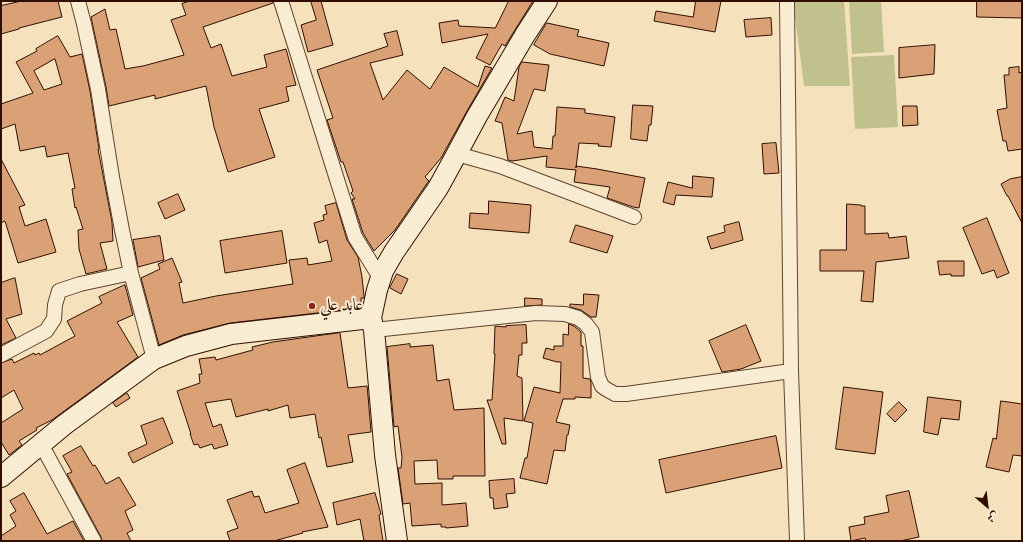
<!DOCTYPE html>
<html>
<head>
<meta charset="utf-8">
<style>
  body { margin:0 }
  #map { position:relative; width:1023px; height:542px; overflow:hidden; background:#f5e1bb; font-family:"IM FELL Double Pica",Amiri,serif }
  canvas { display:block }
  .frame { position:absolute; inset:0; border:2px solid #300f02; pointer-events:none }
  .north { position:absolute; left:967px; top:486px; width:40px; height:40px; -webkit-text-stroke:3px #f8ecd3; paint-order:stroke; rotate:152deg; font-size:11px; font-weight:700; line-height:16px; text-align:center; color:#300f02 }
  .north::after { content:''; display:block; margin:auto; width:14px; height:18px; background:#300f02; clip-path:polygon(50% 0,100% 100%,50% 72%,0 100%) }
</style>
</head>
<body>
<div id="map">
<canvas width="1023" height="542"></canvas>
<div class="frame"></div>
<div class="north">ش</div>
</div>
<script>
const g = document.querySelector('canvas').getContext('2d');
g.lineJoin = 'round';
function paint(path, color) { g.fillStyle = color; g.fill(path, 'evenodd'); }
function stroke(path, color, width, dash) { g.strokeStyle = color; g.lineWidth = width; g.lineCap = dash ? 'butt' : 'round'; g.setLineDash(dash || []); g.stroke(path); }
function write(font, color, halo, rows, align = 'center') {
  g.font = font + ' "IM FELL Double Pica",Amiri,serif'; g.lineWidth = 4; g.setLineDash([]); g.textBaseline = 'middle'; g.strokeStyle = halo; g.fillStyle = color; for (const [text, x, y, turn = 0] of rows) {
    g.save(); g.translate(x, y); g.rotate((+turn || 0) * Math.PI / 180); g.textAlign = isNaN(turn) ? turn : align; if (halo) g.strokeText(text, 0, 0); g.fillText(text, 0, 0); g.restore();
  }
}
paint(new Path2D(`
  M793,1h51l6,85h-46z
  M849,1h32l3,51 -32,2z
  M894,55l4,72 -43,2 -4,-72z`), '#c1c18d');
const building = new Path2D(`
  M22,1h36l4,16 -43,11v1l-18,5v-28z
  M190,1h83v2l-70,24 8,21 10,-4 11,32 35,-9 -3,-12 22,-6 10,36 -10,2 3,14 -30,8 16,48 -47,15 -14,-45 -8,-41 -51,13v-4l-46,11 -3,-19 -15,-70 14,-8 5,21 6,-1 9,40 18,-3 41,-11 -13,-35 15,-5 -4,-11z
  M311,1h10l12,44 -25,7 -7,-27 15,-5z
  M509,1h24l-28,45 -3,-2 -12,21 -14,-7 12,-24 -46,9 -3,-20 19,-3 1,6 36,2z
  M696,1h25l-6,31 -61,-11 2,-10 37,6z
  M977,1h45v17l-45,-1z
  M771,18l1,17 -26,2 -2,-17z
  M547,23l32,7 -2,6 32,7 -5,23 -54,-12 -16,-9z
  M397,31l6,24 -33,8 13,37 24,-30 23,19 14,-22 34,20 7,-21 7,2 -25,43 -26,47 -16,19 4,4 -1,1 -33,48 -21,21 -11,-18 -11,-34h3l-4,-6 2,-2 -10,-29h-2l-14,-42 6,-2 -16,-48 71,-24 -4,-12z
  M58,36l12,21 12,-3 8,37 9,58h-1l14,73 1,19 -13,2 7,26 -21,5 -7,-25 -1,-19 5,-1 -7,-22 -1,1 -3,-19 3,-1 -7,-35 -21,4 -2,-11 -25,5 -5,-27 -14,5v-25l32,-11 -17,-31 21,-11 -1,-2zM55,59l7,25 -18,6 -10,-19z
  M935,45l-1,29 -35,4v-30z
  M522,62l27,3 -4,26 -11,-2 -17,45 15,-3 2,16 18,2 1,-13h2l2,-29 28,2v4l30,4 -4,30 -13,-1 1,-2 -20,-1 -3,25v-2l21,3 48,9 -6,30 -6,-1 -26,-9 3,-11 -36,-5 2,-12 -30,-3 1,-11 -35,5 -4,-1 -6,-37 -7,-2 10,-24 9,4 5,-34z
  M1019,67v6l3,-1v77l-14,2 -2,-10h-3l-6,-31 10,-2 -3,-33h5v-7z
  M633,105l20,1 -2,19h-2l-2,16 -16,-2z
  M903,106h14l1,19 -15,1z
  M776,143l3,30 -15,1 -2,-30z
  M1,159l24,46 -6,2 6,19 21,-7 10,33 -38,11 -13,-42 -4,2z
  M693,176l21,2 -2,19 -36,-2 -2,10 -11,-3 5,-20 24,6z
  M1022,177v46l-14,-27h-1l-6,-12 9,-5z
  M178,194l7,16 -20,9 -7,-16z
  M489,201l42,4 -2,28 -60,-5 1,-15 18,1z
  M336,203l11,37 11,17 4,20 2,19v2h-3v10l-131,15 -47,12 -24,10 -18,-67 19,-9 -2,-5 14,-6 10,24 -3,1 4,20 33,-7 77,-12 -4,-24 18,-2 1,7 24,-4 -5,-21 -8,3 -5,-20 10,-3 -1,-5 4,-1 -2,-8z
  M847,204l14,1v1h4v28l23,-1 1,5 17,-2 3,22 -33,4 -3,40 -12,-1 3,-30h-44v-21h26z
  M987,218l22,55 -12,5 -3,-8 -12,4 -19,-46z
  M739,222l4,18 -32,9 -4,-12 18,-5 -1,-6z
  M576,225l37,11 -6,17 -37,-11z
  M282,231l5,32 -62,10 -5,-32z
  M160,236l4,24 -26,7 -5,-27z
  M938,261h26v15h-13v-2l-11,1z
  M397,274l11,5 -7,15 -11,-6z
  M15,278l7,36 -16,5 10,19 -15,7v-62z
  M125,285l8,30 -16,7 21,35 -86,63 -16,8 1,2 -18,11 3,4 -13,10 -8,-13v-19l22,-14 -9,-19 -13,8v-35l11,-4 2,4 20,-10 1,2 4,-2 1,2 35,-19 -8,-15 35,-18 -3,-6z
  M584,294l15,1 -3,22h-5l-10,-7 -11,-3v-3l13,1z
  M525,298l17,1v6l-17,1z
  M569,324l5,2 7,6v14h2v32l7,1 1,4v15l-16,-1v2h-12l-7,23 14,3 -2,10h-1l-2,16 -11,-1 -7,34 -27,-6 5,-20h2l6,-35 -9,-2 10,-34 26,6 1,-31h-4l-14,-4 3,-10 8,2v-4h9v-12l5,1z
  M526,325l1,18h-5v12h-3l-2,21 5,2 1,43 -19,-3 2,26h-4l-15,-44h5l3,-46h-1l1,-28 11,1v-1z
  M746,325l15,36 -20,8 -19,3 -13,-31z
  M340,333l8,55 19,-2 1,10 3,36 -23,3 5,27 -26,5 -6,-30 -2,1 -4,-24 -25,4 -2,-13 -20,6v-2l-32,8 -5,-18 -26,4 8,24 8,-3 7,21 -14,4 -2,-5 -12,4 -2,-4 -4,1 -4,-11h1l-14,-43 23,-8 -1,-9h3l-3,-15 16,-2 1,3 37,-10 -1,-3 21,-5z
  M410,344v3l23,-2 4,36 12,-2 5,31 30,-2 1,68h-32v3h-15l-1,-19 -23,1 1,23 27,-1v22l24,-2 2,23 -22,2v-1h-5v-3l-29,2 -2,-23 -7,1 -5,-36h3l1,-11 -4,-31 -4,1 -7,-80z
  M844,387l39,5 -8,62 -39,-5z
  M127,393l3,5 -14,9 -3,-4z
  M928,397l33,4 -2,19 -18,-2 -3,17 -14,-3z
  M1001,401l21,3v52l-9,-1 -4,17 -23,-5 7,-29 3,1z
  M899,402l8,8 -12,12 -8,-8z
  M163,418l10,25 -40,20 -5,-10 19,-9 -6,-18z
  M776,436l6,32 -116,25 -7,-33z
  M81,446l12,20 2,-1 11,19 13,-7 17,28 -11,6 8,19 -6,3 4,8h-29l-1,-4 -34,-63 5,-2 -9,-16z
  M305,463l23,64 -26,5 1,1 -29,8h-44l-3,-9 11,-4 -11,-28 25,-9 2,6 5,-1 6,17 34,-10 -12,-33z
  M514,479l1,14 -9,1 2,13 -14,2 -1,-11h-3l-1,-17z
  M909,491l10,46 -19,4h-34l-1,-3 -14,3 -2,-14 16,-3 -1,-7 25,-5 -3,-16z
  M24,493l23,41 26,-13 11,20h-83v-5l15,-10 -6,-11 6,-4 -6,-10z
  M375,493l6,21 -2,1 4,26h-19l-4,-22 -23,6 -4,-22z`);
paint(building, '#daa176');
stroke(building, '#300f02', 1);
const street = new Path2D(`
  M78,1l6,23 14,65 14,88 10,53 9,43 23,86
  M281,1l74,236 26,42
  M787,1l4,370 6,170
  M457,154l43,12 134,51
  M374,330l162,-17 29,1 13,4 8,6 6,8 6,45 4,9 4,3 9,5h11l165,-23
  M1,355l45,-24 8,-12 1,-14 4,-14 21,-7 51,-11
  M41,444l53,97`);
const secondary = new Path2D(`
  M1,477l63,-52 90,-66 32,-13 45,-12 140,-16
  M397,541l-12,-86 -11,-125 -3,-12 6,-28 6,-19 11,-19 44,-64 17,-31 22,-41 48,-81 22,-34`);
stroke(street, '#614430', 16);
stroke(secondary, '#300f02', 22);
stroke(street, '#f8ecd3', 14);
stroke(secondary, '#f8ecd3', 20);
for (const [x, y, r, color] of [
  [312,306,4,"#8f2418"]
]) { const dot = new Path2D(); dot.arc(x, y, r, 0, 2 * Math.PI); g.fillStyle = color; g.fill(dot); stroke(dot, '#f8ecd3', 1.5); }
write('17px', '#300f02', '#f8ecd3', [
  ["عابد علي",320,306]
], 'left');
</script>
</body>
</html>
